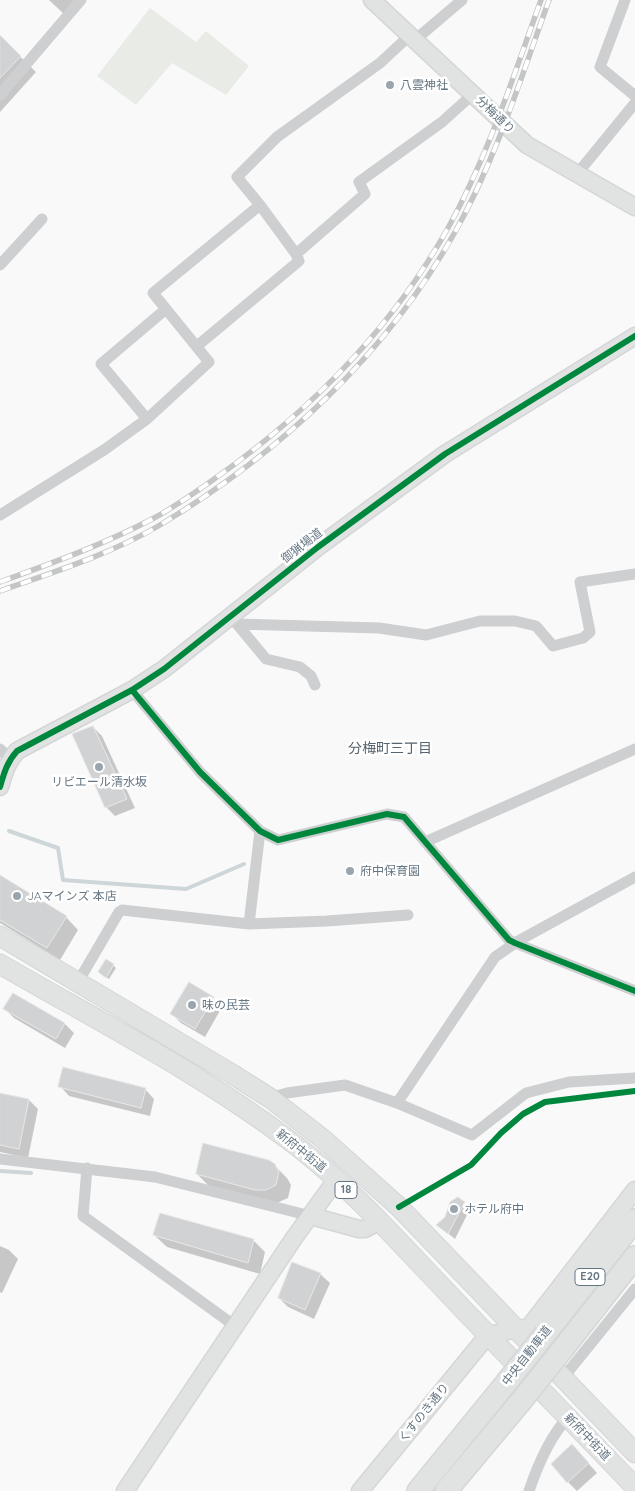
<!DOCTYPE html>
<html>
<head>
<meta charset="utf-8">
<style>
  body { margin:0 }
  canvas { display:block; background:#f9f9f9 }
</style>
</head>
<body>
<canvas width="635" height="1491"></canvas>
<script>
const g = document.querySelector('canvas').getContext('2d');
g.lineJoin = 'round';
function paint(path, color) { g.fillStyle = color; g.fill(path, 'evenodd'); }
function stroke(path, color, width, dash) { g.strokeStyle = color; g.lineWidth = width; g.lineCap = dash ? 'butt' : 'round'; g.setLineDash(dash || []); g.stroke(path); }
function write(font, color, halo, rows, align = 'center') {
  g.font = font + ' Quicksand,"Noto Sans JP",sans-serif'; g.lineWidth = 5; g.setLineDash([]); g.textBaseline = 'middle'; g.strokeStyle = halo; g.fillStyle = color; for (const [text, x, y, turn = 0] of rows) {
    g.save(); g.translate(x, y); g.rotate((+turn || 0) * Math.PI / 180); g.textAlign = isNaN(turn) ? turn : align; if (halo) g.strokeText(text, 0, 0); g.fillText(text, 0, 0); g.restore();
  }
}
paint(new Path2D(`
  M150,8l46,34 10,-11 43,35 -23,29 -54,-32 -36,42 -39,-29z`), '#e8ebe6');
paint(new Path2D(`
  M49,0h29l-13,15z
  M0,37l36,35 -36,40z
  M93,727l9,9 33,72 -20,8 -9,-9z
  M0,877l66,40 12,13 -18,30 -60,-37z
  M113,965l3,3 -7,11 -10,-7z
  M213,998l9,9 -17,30 -24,-14 -9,-9z
  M5,1009l60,15 9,9 -9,15 -51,-30z
  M60,1086l85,3 9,10 -4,17 -81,-20z
  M0,1094l29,6 9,9 -10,49 -28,-6z
  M274,1165l13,13 4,7 -3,13 -9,4h-11l-59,-16 -12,-12z
  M464,1203l6,6 -15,30 -17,-14z
  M154,1235l99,5 12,12 -5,22 -93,-27z
  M0,1246l9,4 9,9 -16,34 -2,-1z
  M320,1274l10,9 -16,36 -26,-12 -9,-9z
  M581,1455l16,18 -20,18 -9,-9z`), '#0003');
stroke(new Path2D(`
  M9,831l49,17 5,32 123,9 58,-25
  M0,1171l31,2`), '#ced6d9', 4);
const building = new Path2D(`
  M0,35l21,21 -21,22z
  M93,726l34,73 -22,9 -33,-74z
  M0,875l67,41 -20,32 -47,-28z
  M106,959l8,5 -8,14 -8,-6z
  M189,982l25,15 -19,32 -25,-15z
  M13,993l52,30 -9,16 -53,-30z
  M63,1067l83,21 -5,20 -83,-21z
  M0,1093l29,6 -10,50 -19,-4z
  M203,1143l66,17 6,4 4,8 -3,13 -10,5h-11l-59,-16z
  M458,1197l7,5 -17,32 -12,-9 9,-8 5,-15z
  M160,1213l94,26 -6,24 -95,-28z
  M292,1262l29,11 -16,37 -27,-12z
  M572,1444l17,19 -22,20 -16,-19z`);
paint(building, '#d0d2d3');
stroke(building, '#e8e8e8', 1);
const secondary = new Path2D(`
  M372,0l155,145 108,62
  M0,787c4,-14 7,-25 17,-36l115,-61 32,-21 154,-122 127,-93 190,-118
  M311,1216l48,13h6l15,-8
  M125,1491l169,-253 42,-58
  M360,1491l128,-156 41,-8 106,-137`);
const primary = new Path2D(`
  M0,936l232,138 38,24 53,41 76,68 236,246
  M0,964c100,58 206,112 298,183 54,42 99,93 146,142 63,67 128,132 191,198`);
const highway = new Path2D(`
  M545,1334l90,-114
  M562,1350l73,-93
  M418,1491l88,-108
  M446,1491l76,-91`);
stroke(secondary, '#d5d6d7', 19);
stroke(primary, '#d5d6d7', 21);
stroke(highway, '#d5d6d6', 24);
stroke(new Path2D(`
  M625,0l-25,67 35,29
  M415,40l47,-40
  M0,95l81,-95
  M577,174l58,-71
  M296,254l69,-60 -6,-12 83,-60 31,-28
  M0,265l42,-46
  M197,346l102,-85 -3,-7 -36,-49 -23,-28 40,-40 103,-74 29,-27
  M147,419l-46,-55 65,-55
  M0,515l104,-65 43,-31 62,-57 -56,-69 107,-88
  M229,617l8,7 142,4 47,7 54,-14h35l21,5 17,20 30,-8 7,-6 -10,-50 55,-8
  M237,624l29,35 34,8 11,9 4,9
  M132,690l68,82 60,59 18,9 109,-26 17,3 105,123 6,3 120,48
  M0,749l10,10
  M425,842l210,-93
  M249,924l11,-93
  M78,982l41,-70 3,-2 127,14 78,-3 81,-6
  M270,1098l17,-5 58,-8 52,18 98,-146 23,-16 117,-64
  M397,1103l75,32 54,-42 43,-11 66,-4
  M0,1159l155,18 156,39
  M87,1168l-4,48 152,110
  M563,1378l72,-89
  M529,1491c9,-27 20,-53 39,-74`), '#cecfd0', 11);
stroke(secondary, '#e1e2e2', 16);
stroke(primary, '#e1e2e2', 19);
stroke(highway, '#e1e2e2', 21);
const rail = new Path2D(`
  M0,582c52,-19 105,-38 154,-64 22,-12 43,-27 63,-41 93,-66 175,-149 231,-249 40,-72 65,-151 93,-228
  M0,591c54,-19 111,-37 160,-66 120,-72 227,-171 295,-293 41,-73 66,-154 94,-232`);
stroke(rail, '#c3c5c6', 5.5);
stroke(rail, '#fff', 4, [11]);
const highwayBridge = new Path2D(`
  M506,1383l39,-49
  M522,1400l40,-50`);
stroke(highwayBridge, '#d5d6d6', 24, []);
stroke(highwayBridge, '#e1e2e2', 21);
stroke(new Path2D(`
  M132,690l68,82 60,59 18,9 109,-26 17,3 105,123 6,3 120,48
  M0,787c4,-14 7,-25 17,-36l115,-61 32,-21 154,-122 127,-93 190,-118
  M399,1207l72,-42 30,-32 22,-19 22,-12 90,-11`), '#00873e', 6);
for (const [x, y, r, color] of [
  [390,85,5,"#99a4ac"],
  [99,767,5,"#99a4ac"],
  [350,871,5,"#99a4ac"],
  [17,896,5,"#99a4ac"],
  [192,1005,5,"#99a4ac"],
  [454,1209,5,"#99a4ac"]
]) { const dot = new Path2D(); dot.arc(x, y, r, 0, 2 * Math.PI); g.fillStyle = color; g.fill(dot); stroke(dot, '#fff', 2); }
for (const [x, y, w] of [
  [346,1190,22],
  [590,1277,30]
]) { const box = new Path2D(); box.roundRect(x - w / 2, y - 8.5, w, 17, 4); g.fillStyle = '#fff'; g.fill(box); stroke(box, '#657683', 1); }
write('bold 11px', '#657683', null, [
  ["18",346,1190],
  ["E20",590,1277]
]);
write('12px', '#657683', '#fff', [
  ["八雲神社",400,85],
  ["リビエール清水坂",99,782,"center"],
  ["府中保育園",360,871],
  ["JAマインズ 本店",27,896],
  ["味の民芸",202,1005],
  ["ホテル府中",464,1209]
], 'left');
write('12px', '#657683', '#fff', [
  ["分梅通り",495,115,44],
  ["御猟場道",302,546,-38],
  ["新府中街道",301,1151,39],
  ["中央自動車道",527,1356,-52],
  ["くすのき通り",424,1413,-51],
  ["新府中街道",587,1437,46]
]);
write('14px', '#57646e', '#fff', [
  ["分梅町三丁目",390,749]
]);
</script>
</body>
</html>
